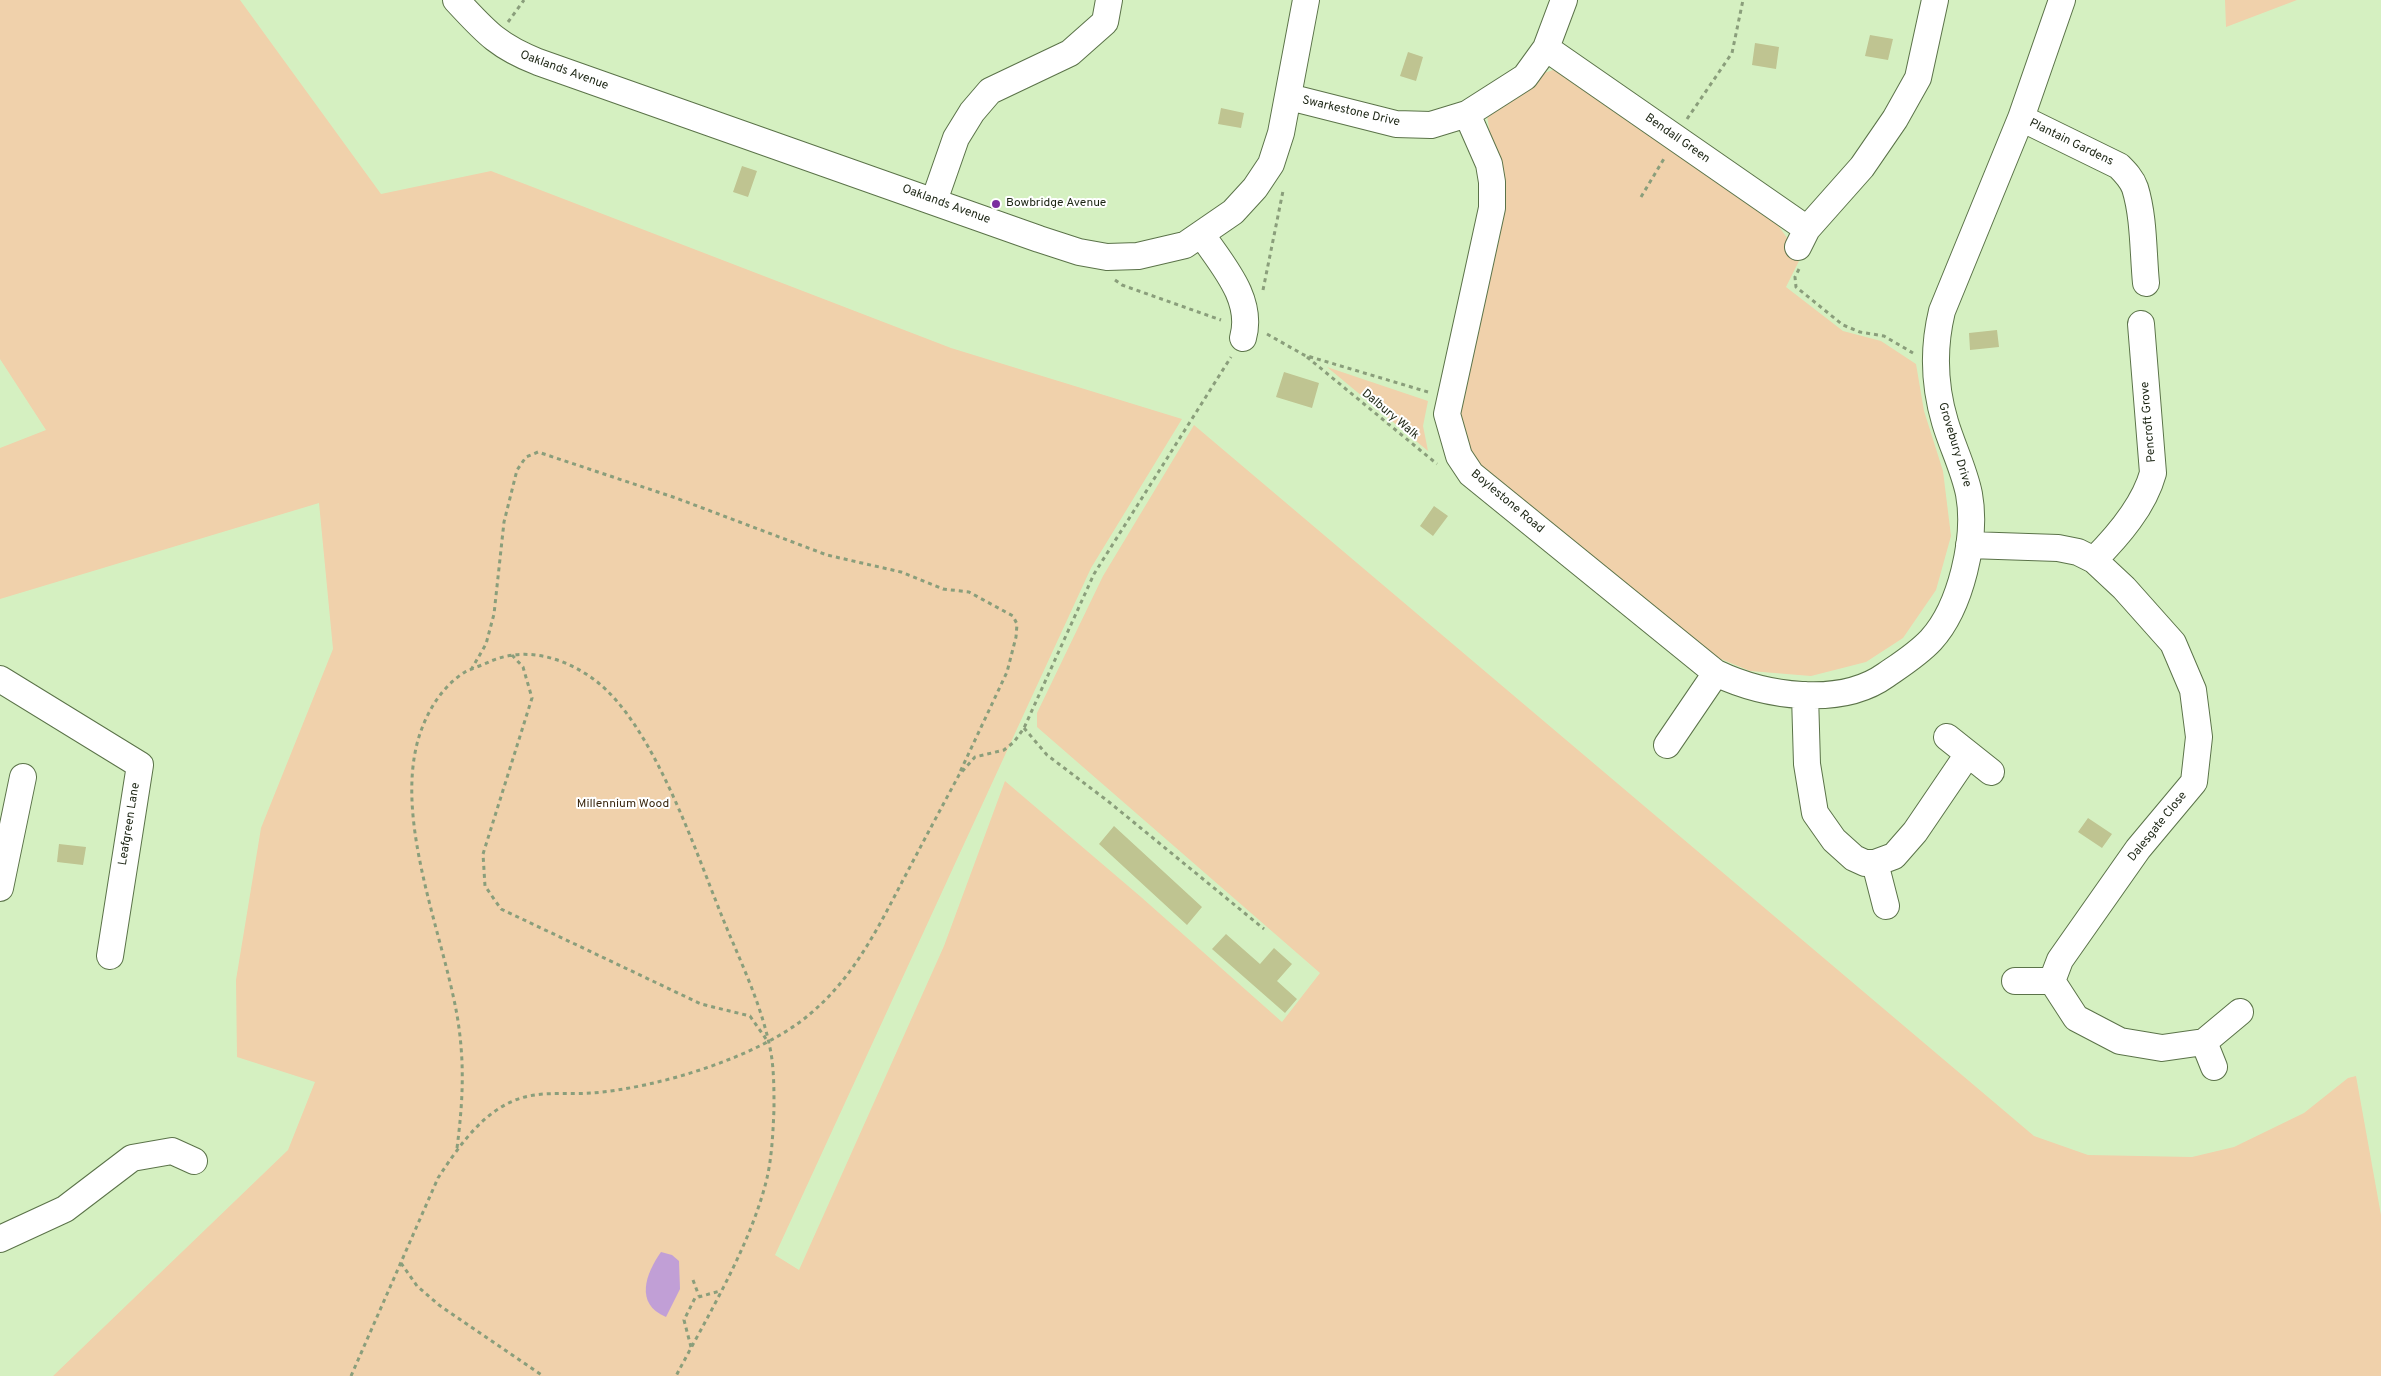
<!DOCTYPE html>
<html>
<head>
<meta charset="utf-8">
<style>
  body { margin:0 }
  canvas { display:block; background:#d5f0c1 }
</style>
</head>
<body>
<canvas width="2381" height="1376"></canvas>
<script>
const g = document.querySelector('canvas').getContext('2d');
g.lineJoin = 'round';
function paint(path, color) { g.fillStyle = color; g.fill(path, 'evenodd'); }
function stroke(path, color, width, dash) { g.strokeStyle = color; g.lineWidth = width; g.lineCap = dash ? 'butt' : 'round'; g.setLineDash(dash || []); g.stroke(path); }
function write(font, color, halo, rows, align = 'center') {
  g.font = font + ' Overpass,sans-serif'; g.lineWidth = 4; g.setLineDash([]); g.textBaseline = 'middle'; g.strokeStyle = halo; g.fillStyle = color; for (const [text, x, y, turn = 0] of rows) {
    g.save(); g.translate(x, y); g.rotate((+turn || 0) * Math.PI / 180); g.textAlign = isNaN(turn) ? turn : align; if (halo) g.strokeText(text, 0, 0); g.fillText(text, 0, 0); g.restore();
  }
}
paint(new Path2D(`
  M0,0h240l141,194 110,-23 460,177 231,71 -91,149 -316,687 24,15 145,-324 61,-165 136,116 141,125 38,-49 -283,-246v-14l66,-137 91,-151 840,711 54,19 104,2 42,-10 70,-34 44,-35 8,-2 25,139v161h-2328l235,-226 27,-68 -78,-25 -1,-77 25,-152 72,-179 -14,-146 -319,96v-151l46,-18 -46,-71z
  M2225,0h72l-71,27z
  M1559,68l218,156 24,33 -15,30 57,44 38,10 35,23 8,47 19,60 8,65 -15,54 -33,48 -37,24 -55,14 -61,-5 -34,-14 -225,-178 -25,-35 -9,-30 43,-178 3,-54 -12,-41 -4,-26 51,-40z
  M1327,367l101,34 -5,25 5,25z`), '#f0d1ab');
paint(new Path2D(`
  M661,1252l11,3 7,6 1,28 -14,28c-32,-13 -20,-44 -5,-65z`), '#c19fd6');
paint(new Path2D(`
  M1870,35l23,4 -5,21 -23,-4z
  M1755,43l24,4 -3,22 -24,-4z
  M1408,52l15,5 -7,24 -16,-5z
  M1221,108l23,5 -3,15 -23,-4z
  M742,166l15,5 -9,26 -15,-5z
  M1997,330l2,17 -29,3 -1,-17z
  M1284,372l35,11 -7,25 -36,-11z
  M1434,506l14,10 -15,20 -13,-10z
  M2088,818l24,16 -10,14 -24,-16z
  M1114,826l88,81 -15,18 -88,-81z
  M59,844l27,3 -3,18 -26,-3z
  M1226,934l34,30 14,-16 18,16 -15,17 20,18 -12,14 -73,-64z`), '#bfc491');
const minor = new Path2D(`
  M456,0c29,31 41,46 82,62l501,177 40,13 28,5 31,-1 47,-11 48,-33 22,-24 16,-24 10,-31 25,-133
  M1546,48l261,181
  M1289,97l107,27 35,1 36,-11 58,-37 21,-29 18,-48
  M1467,114l22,50 3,18v26l-45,206 12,42 12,18 245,199c48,23 124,35 170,2 16,-11 32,-21 45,-35 30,-33 46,-102 38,-146 -5,-25 -17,-48 -24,-72 -11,-37 -12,-74 -3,-111l79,-193 41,-118
  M2021,118l98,48c6,6 13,13 16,22 9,29 8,64 11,95
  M934,201l22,-63 16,-26 18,-21 80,-38 35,-31 4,-22
  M1202,235c20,30 52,64 41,103
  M1798,247l9,-18 55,-62 33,-48 23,-41 17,-78
  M1969,545l89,3 20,4 16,8 30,28 49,55 20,47 6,47 -5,45 -56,67 -78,111 -8,21 24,37 44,23 42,7 42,-6 36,-30
  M2094,560c24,-24 50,-54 59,-87l-12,-149
  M0,679l140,86 -30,191
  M1805,695l2,69 8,49 19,27 20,18 11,5h10l19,-7 21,-24 53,-78
  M1947,737l44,35
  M1667,745l49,-72
  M1875,863l11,43
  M0,888l23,-111
  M2015,981h37
  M2204,1042l10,25
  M0,1239l65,-30 67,-51 40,-7 22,10`);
stroke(minor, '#5b7349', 28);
stroke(new Path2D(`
  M508,22l16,-22
  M1687,119l45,-66 11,-53
  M1641,197l24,-40
  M1799,269l-4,8 1,10 47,38 17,7 24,4 29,17
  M1115,280l7,5 99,35
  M1263,290l20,-99
  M1267,334l37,21 124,37
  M1307,357l130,107
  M512,655l11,12 9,31 -49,156 2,32 16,23 200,95 49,12 16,23
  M471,670l15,-26 8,-30 10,-92 13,-52 9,-13 12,-5 138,46 151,57 74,17 42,17 26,3 44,24 4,8 -1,13 -9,35 -47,100
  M1024,728l23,27 62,47 155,127
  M457,1148c6,-47 8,-86 0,-133 -15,-84 -62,-192 -39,-275 8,-27 23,-53 47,-68 8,-4 18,-7 26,-11 36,-15 75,-3 105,20 57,44 98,166 125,233 18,45 41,90 50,139 3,18 3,37 3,56 -1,23 -2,47 -7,69 -16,67 -59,137 -91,198
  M401,1263l16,23 22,19 104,71
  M693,1280l6,16
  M691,1347l-7,-27 11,-22 25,-7
  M351,1376l87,-198c19,-29 42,-63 75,-77 25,-11 53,-6 79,-8 65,-5 168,-36 218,-79 43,-36 67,-84 92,-132 19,-36 38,-72 57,-107l16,-18 29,-7 10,-8 10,-14 70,-154 137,-217`), '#8a9e7b', 3, [4, 4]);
stroke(minor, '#fff', 26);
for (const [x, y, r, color] of [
  [996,204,5,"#7a2d9f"]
]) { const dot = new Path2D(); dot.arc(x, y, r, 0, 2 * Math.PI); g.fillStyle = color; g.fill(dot); stroke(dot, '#fff', 2); }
write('12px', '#1c2514', '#fff', [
  ["Oaklands Avenue",564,71,20],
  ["Swarkestone Drive",1351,112,13],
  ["Bendall Green",1677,139,35],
  ["Plantain Gardens",2071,143,26],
  ["Oaklands Avenue",946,205,20],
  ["Dalbury Walk",1390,415,40],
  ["Pencroft Grove",2149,422,-95],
  ["Grovebury Drive",1954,445,73],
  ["Boylestone Road",1507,502,40],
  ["Leafgreen Lane",130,824,-81],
  ["Dalesgate Close",2158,827,-51]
]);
write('12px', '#1c2514', '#fff', [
  ["Bowbridge Avenue",1006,204]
], 'left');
write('12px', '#3b2911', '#fff', [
  ["Millennium Wood",623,805]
]);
</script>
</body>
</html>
